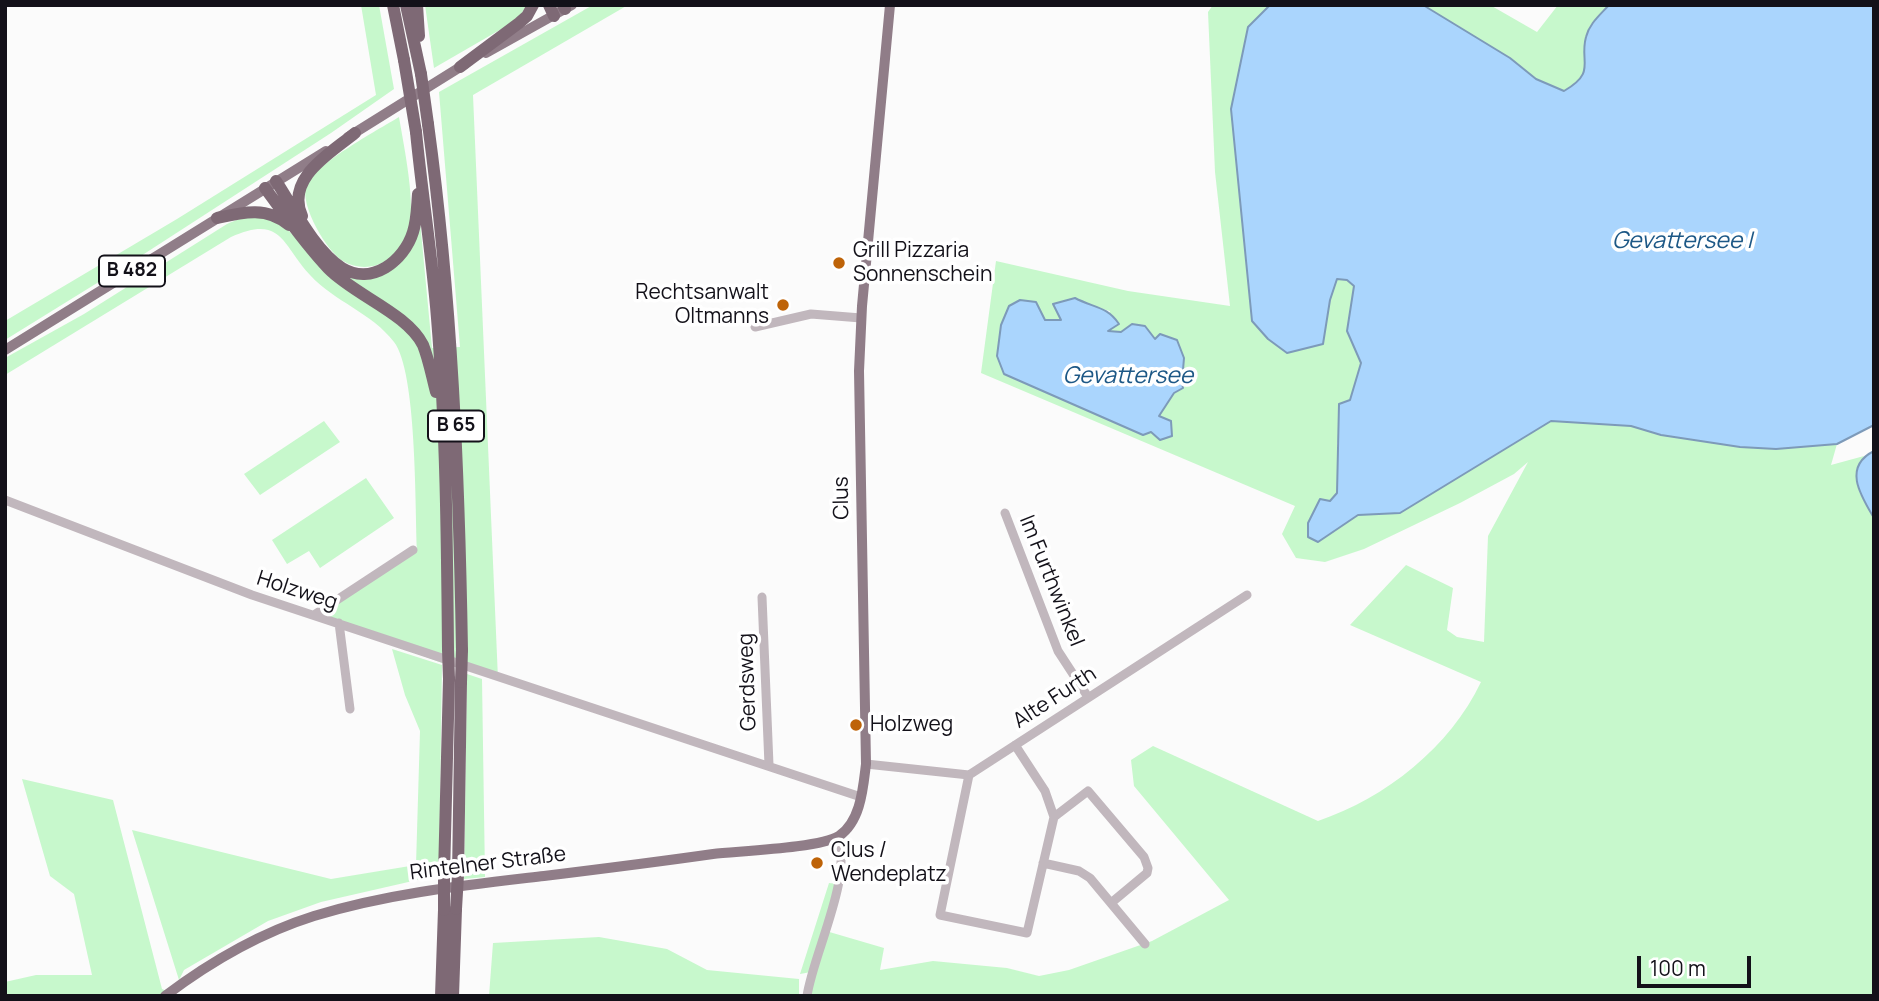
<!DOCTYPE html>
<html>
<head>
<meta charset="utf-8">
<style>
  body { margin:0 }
  #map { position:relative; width:1879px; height:1001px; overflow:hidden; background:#fbfbfb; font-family:Manrope,sans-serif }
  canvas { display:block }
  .frame { position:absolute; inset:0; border:7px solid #131119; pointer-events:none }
  .scale { position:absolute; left:1637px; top:956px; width:114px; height:32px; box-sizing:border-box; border:4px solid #131119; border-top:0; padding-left:9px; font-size:21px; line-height:24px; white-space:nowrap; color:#131119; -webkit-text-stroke:5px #fff; paint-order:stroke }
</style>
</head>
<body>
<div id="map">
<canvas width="1879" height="1001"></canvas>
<div class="frame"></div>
<div class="scale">100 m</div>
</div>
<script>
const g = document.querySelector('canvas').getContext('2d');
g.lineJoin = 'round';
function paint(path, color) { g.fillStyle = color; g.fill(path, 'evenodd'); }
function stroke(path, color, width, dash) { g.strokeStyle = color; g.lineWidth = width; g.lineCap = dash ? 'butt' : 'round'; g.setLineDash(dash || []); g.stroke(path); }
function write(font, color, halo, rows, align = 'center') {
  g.font = font + ' Manrope,sans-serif'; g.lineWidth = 7; g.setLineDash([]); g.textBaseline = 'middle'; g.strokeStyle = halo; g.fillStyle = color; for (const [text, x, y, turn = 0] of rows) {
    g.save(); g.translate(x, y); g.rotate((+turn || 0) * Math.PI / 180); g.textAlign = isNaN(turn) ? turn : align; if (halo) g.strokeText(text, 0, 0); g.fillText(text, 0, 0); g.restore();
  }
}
paint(new Path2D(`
  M361,5h18l15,84 -63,44 -187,121 -139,86v-19l172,-102 199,-124z
  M425,5h102l-10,15 -83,48z
  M593,5h35l-155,90 25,584 -56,-16 -128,-47 103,-67c-2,-43 0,-177 -23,-207 -22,-29 -59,-40 -84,-67 -28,-30 -28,-61 -79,-38l-226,138v-17l79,-44 143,-90c10,-4 22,-10 33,-8 29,4 49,39 67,59l71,-9 10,-12 12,-33 12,127 28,-1 -21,-255z
  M1213,5h57l-22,22 82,273 7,-21 10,1 7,6 -7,45 14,32 -24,81v49l-7,8 -10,-2 -3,6 1,37 40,-27 42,-2 151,-92 80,5 30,9 115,14 61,-5 -6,21 33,-9c-14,27 -4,38 10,62v478h-1063v-24l-11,2 29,-91 9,1 -12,47 58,17 -4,22 53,-9 74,7 32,8 30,-6 83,-29 77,-41 -95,-114 -3,-26 22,-14 165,75c68,-23 132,-74 163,-139l-131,-57 56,-60 47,23 -6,42 10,7 27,5 4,-106 40,-74 -14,12 -54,29 -96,46 -39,13 -29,-4 -14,-24 13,-28 -314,-133 15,-112 132,30 102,15 -15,-134 -7,-160zM1075,298l16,8 19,5 -4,20 15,1 11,-8 13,2c10,14 20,28 29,42 5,7 4,13 9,20l-9,4 -15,24 -158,-91 8,-19 11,-6 25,20h17z
  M1423,5h67l47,27 21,-27h51c-9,10 -20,19 -23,32 -7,26 11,34 -22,54l-28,-12 -26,-21z
  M399,117c5,30 18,90 9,118 -9,26 -40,41 -65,26 -16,-9 -43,-56 -37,-74 6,-22 72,-57 93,-70z
  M324,421l16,21 -80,53 -16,-21z
  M366,478l28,40 -74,50 -11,-17 -22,13 -15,-24z
  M392,649l50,16 -3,210 -118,27 -53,19 -84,49 -5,10 -47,-150 199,49 85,-14 4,-134 -15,-36z
  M467,674l15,5 3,198 -21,2z
  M22,779l91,21 49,189 16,7h-173v-14l31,-7h56l-18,-81 -24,-18z
  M599,937l68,12 40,21 92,9v17h-310l4,-53z`), '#c7f8cc');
const water = new Path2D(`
  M1270,5h153l87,53 26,21 28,12c33,-19 15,-29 22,-54 3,-13 14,-22 23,-32h265v420l-37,19 -61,5 -36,-2 -79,-12 -30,-9 -80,-5 -151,92 -42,2 -40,27 -10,-5v-14l12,-24 10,2 7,-8 2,-89 11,-4 11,-37 -14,-32 7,-45 -7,-6 -10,-1 -7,21 -7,44 -36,9 -19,-14 -16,-18 -21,-212 17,-82z
  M1075,298c19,10 32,8 44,26l-11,7 13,1 11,-8 13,2 10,13 5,-5 17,6 7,18 -1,12 -6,3v8l5,2 1,5 -9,5 -15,23 12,5 1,15 -12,4 -9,-8 -8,3 -139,-61 -7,-18 4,-31 8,-19 11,-6 16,2 9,18h16l-8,-16z
  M1874,451v72v-5c-13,-22 -32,-51 0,-67z`);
paint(water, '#aad5fd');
stroke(water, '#7d9ab9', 2);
stroke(new Path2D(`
  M755,327l56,-13 50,4
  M5,500l247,95 609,202
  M1005,513l53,138 30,46
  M762,597l7,168
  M314,615l99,-65
  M339,623l11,86
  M866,764l103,11 278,-180
  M969,775l-29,140 87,18 27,-116 -9,-26 -30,-46
  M1054,817l34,-26 56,66 4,11 -1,5 -36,30
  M1043,863l36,8 11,7 55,66
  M807,996c6,-42 47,-121 30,-158`), '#c1b7bd', 9);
stroke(new Path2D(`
  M486,53l86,-48
  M348,137l117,-73
  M5,350l321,-199
  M165,996c45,-34 95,-63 149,-80 75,-23 153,-31 230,-40 57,-7 113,-14 169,-22 26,-3 108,-6 126,-18 22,-15 24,-48 27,-72l-7,-393 3,-65 28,-301`), '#907d88', 10);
stroke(new Path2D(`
  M393,5l11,55
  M406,5l15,69
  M417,5l2,31
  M549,5l5,11
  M563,5l2,4
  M460,67l59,-44 8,-7 6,-11
  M428,124c24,175 31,350 34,526
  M416,132c6,62 16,123 21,186 9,110 10,221 11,331
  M276,181c17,26 39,70 66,87 30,18 62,-7 71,-36 4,-12 4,-26 5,-38
  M265,188c20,27 40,56 63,80 26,27 79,45 95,77 6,15 9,32 13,47
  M302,216c-17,-38 29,-63 53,-83
  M217,218c26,-6 50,-12 72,7
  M444,875l5,-196
  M458,875l3,-193
  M441,996l3,-86
  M453,996l3,-87`), '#7e6975', 12);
stroke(new Path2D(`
  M404,60l12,72
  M421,74l7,50
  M448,649l1,30
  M461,682l1,-32
  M456,909l2,-34
  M444,910v-35`), '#7e6975', 12);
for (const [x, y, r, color] of [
  [839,263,7,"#be6308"],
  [783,305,7,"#be6308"],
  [856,725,7,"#be6308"],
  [817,863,7,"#be6308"]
]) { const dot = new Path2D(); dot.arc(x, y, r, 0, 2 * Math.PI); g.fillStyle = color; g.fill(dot); stroke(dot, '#fff', 2.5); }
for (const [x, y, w] of [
  [132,271,66],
  [456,426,56]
]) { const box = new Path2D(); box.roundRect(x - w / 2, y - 15.5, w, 31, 5); g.fillStyle = '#fff'; g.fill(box); stroke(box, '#131119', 2); }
write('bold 19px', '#131119', null, [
  ["B 482",132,271],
  ["B 65",456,426]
]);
write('21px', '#131119', '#fff', [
  ["Grill Pizzaria",853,251],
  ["Sonnenschein",853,275],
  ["Rechtsanwalt",769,293,"right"],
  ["Oltmanns",769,317,"right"],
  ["Holzweg",870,725],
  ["Clus /",831,851],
  ["Wendeplatz",831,875]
], 'left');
write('21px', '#131119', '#fff', [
  ["Clus",842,498,-91],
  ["Im Furthwinkel",1051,581,68],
  ["Holzweg",297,591,18],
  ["Gerdsweg",748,682,-92],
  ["Alte Furth",1055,698,-33],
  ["Rintelner Straße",488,864,-7]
]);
write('italic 23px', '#1d5886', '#fff', [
  ["Gevattersee I",1682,242],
  ["Gevattersee",1128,377]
]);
</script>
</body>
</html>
